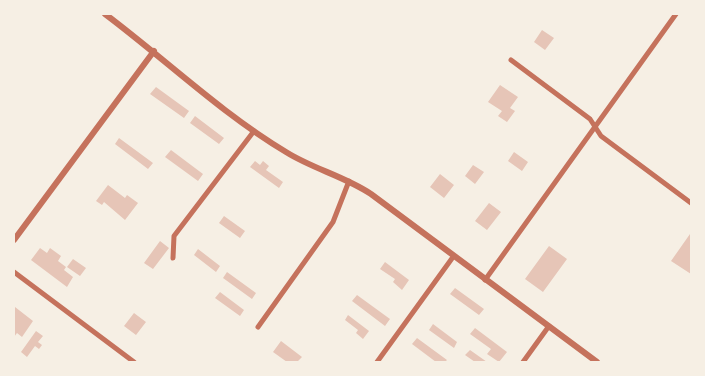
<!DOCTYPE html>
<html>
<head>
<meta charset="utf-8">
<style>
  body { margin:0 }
  #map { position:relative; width:705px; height:376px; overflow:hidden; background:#f6efe4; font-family:Lato,sans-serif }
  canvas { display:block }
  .frame { position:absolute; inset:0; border:15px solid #f6efe4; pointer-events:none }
</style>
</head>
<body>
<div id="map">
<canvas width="705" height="376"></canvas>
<div class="frame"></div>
</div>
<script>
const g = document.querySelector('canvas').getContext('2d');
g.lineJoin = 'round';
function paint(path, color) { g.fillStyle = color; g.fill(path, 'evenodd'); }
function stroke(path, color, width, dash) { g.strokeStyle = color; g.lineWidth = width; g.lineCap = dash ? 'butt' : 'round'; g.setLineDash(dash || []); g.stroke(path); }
paint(new Path2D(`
  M542,30l12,8 -9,12 -11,-8z
  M500,85l18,12 -8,11 5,3 -8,11 -9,-6 4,-5 -14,-9z
  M156,87l33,24 -5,7 -34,-24z
  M195,116l29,22 -5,6 -29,-21z
  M119,138l34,25 -5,6 -33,-25z
  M171,150l32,24 -5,7 -33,-24z
  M514,152l14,10 -6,9 -14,-10z
  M255,161l5,4 3,-4 6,5 -3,4 17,12 -4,6 -29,-21z
  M473,165l11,7 -9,12 -10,-8z
  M440,174l14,11 -10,13 -14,-11z
  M108,185l17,13 2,-3 11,8 -13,17 -21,-18 -2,3 -6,-4z
  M489,203l12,9 -14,18 -12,-9z
  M224,216l21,15 -5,7 -21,-15z
  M690,234l1,1v39l-20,-13z
  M160,241l9,7 -16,21 -9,-6z
  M549,246l18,13 -24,33 -18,-13z
  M40,248l7,5 3,-5 11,8 -3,5 8,6 -2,3 9,7 -6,10 -36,-27z
  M198,249l22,17 -4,6 -22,-17z
  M73,259l13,9 -6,8 -13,-9z
  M385,262l24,18 -7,10 -9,-8 2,-3 -15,-10z
  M227,272l29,21 -4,6 -29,-21z
  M455,288l29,21 -5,6 -29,-21z
  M220,292l24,18 -4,6 -25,-18z
  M357,295l33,24 -5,7 -33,-25z
  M15,307l18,14 -11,16 -5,-4 -3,4z
  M134,313l12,9 -10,13 -12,-9z
  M348,315l21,16 -6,8 -7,-6 2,-3 -13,-10z
  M433,324l24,18 -3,6 -25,-18z
  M475,328l32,24 -8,10 -12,-8 4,-5 -21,-15z
  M36,331l7,5 -5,6 4,3 -3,4 -4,-3 -8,11 -6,-5z
  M417,338l30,22 -2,2h-9l-24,-18z
  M281,341l21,16 -5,5h-10l-14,-10z
  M470,350l17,12h-12l-10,-7z`), '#e6c5b7');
stroke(new Path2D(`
  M511,60l79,59 11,17 90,67
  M173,258l1,-22 80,-105
  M14,272l120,90
  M485,280l191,-266
  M258,327l75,-105 16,-41
  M377,362l76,-105
  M523,362l26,-36`), '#c5725c', 5);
stroke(new Path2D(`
  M105,14c60,45 116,99 181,138 27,17 58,24 85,42l226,168
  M14,240l140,-189`), '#c5725c', 6);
</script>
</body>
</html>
